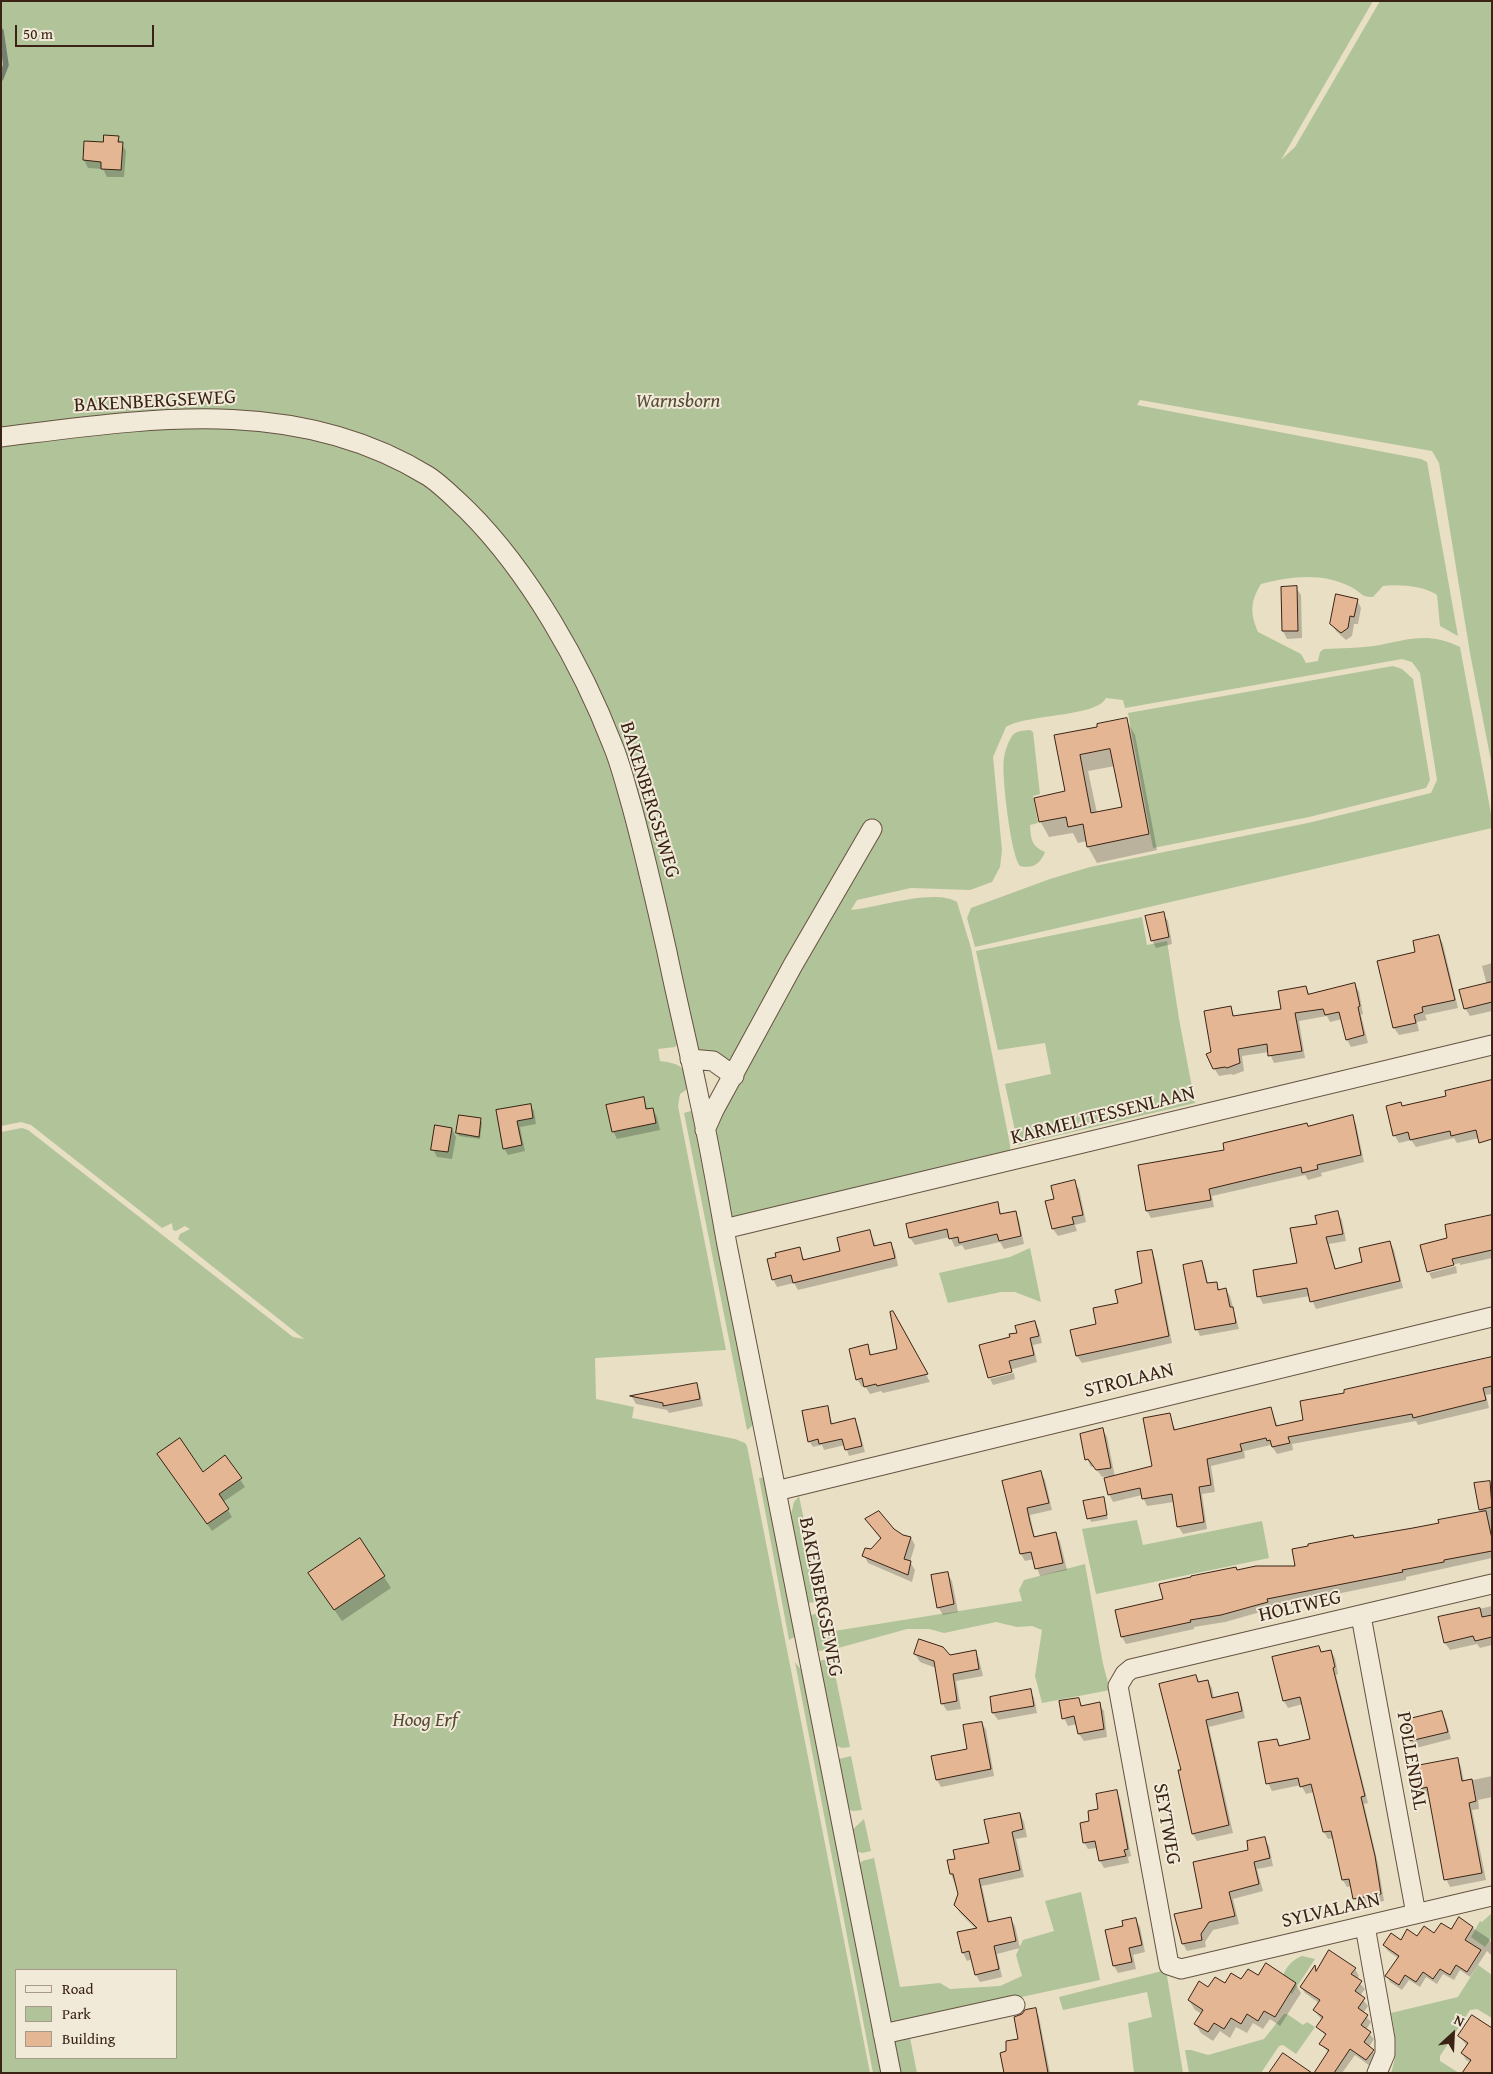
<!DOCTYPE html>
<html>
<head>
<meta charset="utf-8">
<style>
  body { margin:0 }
  #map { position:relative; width:1493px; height:2074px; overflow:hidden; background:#e9dfc4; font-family:"Gentium Book Plus",serif }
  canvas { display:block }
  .frame { position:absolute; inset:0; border:2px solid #3a2315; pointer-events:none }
  .legend { position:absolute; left:15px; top:1969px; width:162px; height:90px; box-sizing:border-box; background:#f1ead9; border:1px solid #a89a8b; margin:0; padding:6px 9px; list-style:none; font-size:15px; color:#3a2315 }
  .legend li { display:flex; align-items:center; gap:10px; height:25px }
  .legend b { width:25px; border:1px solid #a89a8b }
  .north { position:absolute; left:1428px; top:2009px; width:50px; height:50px; -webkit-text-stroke:4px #f1ead9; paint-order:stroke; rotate:25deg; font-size:14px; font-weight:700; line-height:20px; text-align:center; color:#3a2315 }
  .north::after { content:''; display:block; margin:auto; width:18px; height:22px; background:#3a2315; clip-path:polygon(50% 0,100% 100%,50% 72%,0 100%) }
  .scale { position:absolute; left:15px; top:25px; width:139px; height:22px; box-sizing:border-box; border:2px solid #3a2315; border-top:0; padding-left:6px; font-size:15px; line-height:18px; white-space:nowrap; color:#3a2315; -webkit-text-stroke:4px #f1ead9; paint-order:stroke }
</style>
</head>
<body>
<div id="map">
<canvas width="1493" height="2074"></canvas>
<div class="frame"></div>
<ul class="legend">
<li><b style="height:6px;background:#f1ead9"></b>Road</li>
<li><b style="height:14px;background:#b0c399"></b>Park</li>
<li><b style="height:14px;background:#e5b694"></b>Building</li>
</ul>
<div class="north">N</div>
<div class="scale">50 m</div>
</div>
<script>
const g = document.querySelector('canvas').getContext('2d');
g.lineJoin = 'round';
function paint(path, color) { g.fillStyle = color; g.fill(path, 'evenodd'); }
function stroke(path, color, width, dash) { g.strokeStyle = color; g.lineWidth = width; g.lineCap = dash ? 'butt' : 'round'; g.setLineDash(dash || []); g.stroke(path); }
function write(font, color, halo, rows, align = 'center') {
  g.font = font + ' "Gentium Book Plus",serif'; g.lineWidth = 4; g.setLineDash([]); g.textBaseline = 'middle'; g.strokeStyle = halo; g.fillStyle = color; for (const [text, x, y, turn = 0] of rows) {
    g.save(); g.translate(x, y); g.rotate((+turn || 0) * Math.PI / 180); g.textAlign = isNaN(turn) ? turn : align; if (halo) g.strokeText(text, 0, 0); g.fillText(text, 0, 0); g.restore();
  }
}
paint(new Path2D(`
  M1,1h1372l-92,159 14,-13 85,-146h112v765l-22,-113 -31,-190 -7,-12 -292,-51 -3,5 284,54 6,3 31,174 -18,-10 -3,-31c-13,-9 -38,-11 -54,-9l-10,11c-10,1 -13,-5 -20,-9 -29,-16 -62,-12 -92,-4 -11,18 -11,29 -3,48l43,22 5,9 12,-2 2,-9 4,-3c17,-1 34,-1 50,-3 34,-6 53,-15 86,1l32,172v9l-517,119 -8,-29 4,-10 79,-29 40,-12 218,-44 123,-30 6,-13 -17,-107 -8,-11 -10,-3 -277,49 -2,-8 -17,-2c-9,19 -79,16 -100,29l-13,30 9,93 -2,17 -8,15 -22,8 -59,-2 -54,12 -6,10c27,-2 82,-22 106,-8l14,46 39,197v7l-272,67 -9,-2 -18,-86 24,-50 -39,-33 -17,-6 -4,5 -17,2 2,12c22,3 24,5 29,27l-9,6 -2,12 48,244 -131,8 1,41 38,8 -2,11 103,21 10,4 2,3 123,627h-869v-941l21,-4 6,2 265,207 11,2 -126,-100 2,-5 10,-5 -5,-3 -9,5 -3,-1 -1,-7 -10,5 -131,-103 -10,-3 -20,4zM16,1970h160v88h-160z
  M1393,666l9,3 11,10 17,101 -4,8 -117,29 -156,31 -25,-135z
  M1030,730l3,2 7,62 -7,2 5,27 -8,2c1,14 1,21 15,27 -5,12 -12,17 -25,14 -9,-10 -19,-93 -16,-108 1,-7 4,-16 8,-22 5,-6 11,-5 18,-6z
  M1142,917l5,28 20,-4 12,78 16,84 -177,42 -13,-61 46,-10 -6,-31 -47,7 -22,-99z
  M694,1110l61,310 -4,7 -4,3 -63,-317z
  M1030,1248l11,54 -26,-10h-14l-53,11 -9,-30 71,-16z
  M767,1477l29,159 -7,4 -30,-162z
  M799,1496l22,106 -15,1 -16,-84 4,-17z
  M1137,1520l6,25 119,-24 7,37 -173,36 -14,-65z
  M1085,1564l18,100 7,26 -68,13 -7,-27 7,-46 -10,-4 -15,1 -21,-5 -52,11 -15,-4h-22l-76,21 -15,1 -7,-35 14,-5 5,21 194,-31 -3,-11 5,-10z
  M832,1659l18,88 -8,1 -7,-3 -16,-82 3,-3z
  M795,1662l10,13 77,398h-9z
  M851,1756l11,54 -9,1 -6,-2 -8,-50z
  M864,1819l7,32 -9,2 -6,-2 -5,-20z
  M874,1858l26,129 40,-4 10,6 50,-3 22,-10 -6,-21 7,-15 31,-9 -9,-30 36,-9 19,88 -194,42 -18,2 -30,-158 4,-5z
  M1492,1913v24l-7,10 -14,-10 9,-16 2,1z
  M1302,1956l13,3 -23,35 -12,-8c3,-15 9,-25 22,-30z
  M1478,1965l14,10v43l-15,-9 -7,1 -30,46v5l19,12h-68c8,-22 4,-38 0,-60l67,-16z
  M1166,1970l17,103h-49l-6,-50 24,-6 -5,-25 -84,18 -4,-13z
  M1284,2014h3l16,11 4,-3 8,5 -19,27 -13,-9 -4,1 -18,27h-72l-4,-23h6l17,5 56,-16z
  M909,2033l8,40h-18l-7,-34z`), '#b0c399');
paint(new Path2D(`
  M118,138l8,13 -2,26h-17l-4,-8 -15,-1 -4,-8 20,-17z
  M1282,588h14l5,7 1,43 -15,1 -4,-8z
  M1357,600l4,8 -3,16h-4l-2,12 -6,4 -10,-9 -5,-8z
  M1126,719l9,16 22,115 -60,13 -9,-16 -1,-6 -9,2 -5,-10 -24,4 -9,-16 27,-29 -11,-56 43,-8zM1115,766l8,42 -26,5 -9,-42z
  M1163,914l5,7 4,23 -16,4 -4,-8z
  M1439,936l4,8 15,64 -33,7 2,5 -10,2 2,9 -20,4 -5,-7 -16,-66 38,-9z
  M1492,963v48l-22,5 -5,-8 22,-23 -5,-19z
  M1355,984l4,8 4,22 -2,1 7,28 -17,4 -4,-7 -5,-21 -12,3 -3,-6 -28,5 6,37 -31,5 -5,-11 -27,4 2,15 -11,4 -2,-1 -12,2 -5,-8 -2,-15 18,-46 5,10 47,-7 24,-23 4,8z
  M1448,1096l40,40 -31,7 -3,-5 -38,9 -5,-7 -12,3 -4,-7 7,-29z
  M643,1099l5,11 5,-1 4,8 3,13 -43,9 -4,-8z
  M530,1105l4,6 2,13 -16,3 5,24 -17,4 -4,-7 -6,-37z
  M1352,1117l4,7 8,38 -43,11 1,3 -14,4 -3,-5 -93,21 2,11 -63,11 -4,-7 79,-60z
  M480,1120l2,3 -2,16 -21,-3 -2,-3z
  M452,1129l4,8 -4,22 -15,-2 -4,-8z
  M1074,1182l5,7 7,33 -11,3 2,6 -19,5 -5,-7 3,-29z
  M997,1204l5,11 13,-3 4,8 5,24 -20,5 -4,-7 -35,8 -3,-5 -7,2 -5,-10 -35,8 -5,-7z
  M1338,1213l4,7 4,21 -17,3 7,26 27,-7 27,-21 4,8 9,38 -87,21 -6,-13 -47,8 -4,-8 39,-32 20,-39z
  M1492,1216v42l-32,7v-2l-32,7v2l-6,-26 27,-7z
  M870,1231l6,15 14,-3 5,8 3,15 -100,24 -4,-7 -17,4 -4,-8 26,-31 6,13 36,-9z
  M1151,1251l4,8 17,84 -90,20 -5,-7 -6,-25 27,-7 45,-40z
  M1202,1262l3,7 3,15 8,-1 4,8 6,-1 4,6 9,33 -39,7 -3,-7z
  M1456,1266l1,7 -25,6 -3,-6z
  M893,1313l37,69 -47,11 -2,-2 -11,3 -5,-8 -3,1 -5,-8 10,-33 5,10 27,-6z
  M1035,1322l4,8 3,13 -9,2 4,17 -48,14 29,-43z
  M1492,1358v36l-6,1 3,13 -71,17 -2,-4 -124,23 1,6 -16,4 -6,-9 -27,6 1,7 -34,8 4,26 -13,2 5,35 -24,5 -5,-8 -4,-24 -27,4 -5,-11 -29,7 -4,-8 2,-18 -9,1 -8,-11 -3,1 -4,-8 16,-29 4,7 8,40 39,-10 15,-53 7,17 95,-22 7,18 27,-6 41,-27z
  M1014,1373l1,6 -22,6 -3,-6z
  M696,1385l4,7 3,14 -34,7 -2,-3 -31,-6 -4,-7z
  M827,1407l6,18 22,-5 3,6 7,26 -16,4 -4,-11 -21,5 -2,-5 -9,2 -4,-6z
  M225,1457l20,30 -22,15 9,15 -20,14 -49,-69 40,11z
  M1041,1473l4,7 7,30 -22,5 5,23 20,-5 5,8 7,29 -27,6 -6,-17 -9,2 -4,-7 -17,-72z
  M1489,1482l3,5v71l-86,19v3l-135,27v2l-46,13 -31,5v2l-68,15 -4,-7 42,-37 73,-29 59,-4 58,-27 60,-10 67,-17 -5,-29z
  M1103,1498l5,21 -17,3 -6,-20z
  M866,1519l27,11 9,6 9,2 4,7 -5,17 5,8 -3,12 -44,-19 -4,-8 7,-4 10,-11z
  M360,1539l31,49 -49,33 -25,-36z
  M947,1573l5,8 6,31 -15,3 -5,-8z
  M1492,1606v39l-12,3 -3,-4 -27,6 -5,-7 -5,-25z
  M1319,1647l3,6 9,-2 4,7 3,16 -2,1 32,128 -4,1 14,60 6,37 -25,5 -4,-7 -3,-13 -5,1 -4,-7 -9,-42 -6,1 -4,-7 -10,-40 -8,2 -5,-9 -29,6 -4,-8 9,-43 4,7 31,-7 -9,-36 -15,4 -4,-7 -11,-43z
  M975,1651l4,8 4,17 -27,5 5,28 -14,2 -5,-8 -6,-35 -16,-6 -5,-8 34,2z
  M1196,1676l4,7 8,-2 4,7 2,11 23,-6 4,7 4,18 -36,9 24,106 -36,8 -4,-7z
  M1030,1690l4,8 3,15 -39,7 -5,-7 -2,-15z
  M1078,1699l5,8 16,-3 5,7 3,26 -23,4 -5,-7 -2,-10 -9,2 -4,-8z
  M1442,1712l4,8 5,19 -35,9 -5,-7z
  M982,1723l4,7 8,46 -53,11 -4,-7 -5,-23 36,-7z
  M1457,1759l4,8 3,15 28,-6v21l-14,3 1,9 -7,1 14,70 -36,7 -4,-8 -16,-84h-4l-5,-7z
  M1116,1792l4,7 11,57 -3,1 1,6 -25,5 -4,-7 -3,-13 -9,1 -4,-7 16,-32z
  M1020,1814l4,8 3,15 -11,2 8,38 -42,9 8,37 20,-5 5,8 5,22 -23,6 5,23 -22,5 -4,-7 -4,-16 -5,2 -4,-8 -5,-20 18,-4 -16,-16 -5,-8 4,-11 -8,-20 5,-14 34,-16z
  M1264,1838l5,8 4,20 -16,3 6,22 -30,8 6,25 -26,6 -8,12 1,5 -19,4 -4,-7 -7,-29 28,-6 46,-58z
  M1459,1919l29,19 3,4 1,-2v16l-5,-5 -17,26 -10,-7 -6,10 -11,-6 -6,10 -11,-7 -6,10 -11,-7 -7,10 -12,-8 -3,-6 11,-18 -10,-7 -4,-6 67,-14z
  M1136,1920l4,7 5,25 -12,3 3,14 -18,4 -4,-7 10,-39z
  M1315,1967l2,4 38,-2 4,7 -3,3 9,10 -5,7 8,10 -5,7 8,9 -5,8 8,9 -5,8 8,10 -7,9 -15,-11 -13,18h-27l14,-20 -8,-9 5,-8 -8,-9 4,-7 -8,-10 5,-7 -14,-10 -4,-6z
  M1259,1977l36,6 6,10 -21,33 -10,-7 -7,10 -10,-6 -6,10 -11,-6 -6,11 -10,-7 -7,10 -12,-8 -6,-9 7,-10 -7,-4 -6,-10 20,-12z
  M1035,2009l4,8 11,56h-45l2,-20 12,-13z
  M1492,2030l-22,32 -4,-2 -4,-7 5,-7 -8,-10z`), '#0003');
stroke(new Path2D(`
  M1,31l5,34 -5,13`), '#737f71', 5.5);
const building = new Path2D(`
  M104,135l15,1 -1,6h5l-2,28 -20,-1v-7l-18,-2 1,-19 19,1z
  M1297,586l1,45h-16l-1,-44z
  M1336,594l22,5 -4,18 -4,-1 -2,12 -7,5 -11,-9z
  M1127,718l22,116 -62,13 -4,-23 -15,3 -2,-10 -27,5 -5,-24 31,-7 -11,-56 43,-8v-3zM1110,749l12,58 -31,6 -11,-58z
  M1164,912l5,25 -18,4 -6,-25z
  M1439,935l16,65 -33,7 1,5 -9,3 2,8 -23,5 -16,-67 38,-9 -2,-11z
  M1492,982v20l-28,7 -5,-19z
  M1355,983l5,23 -2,1 6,28 -18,5 -7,-28 -14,3 -2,-6 -28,4 7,38 -34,5 -1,-12 -29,5 2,14 -13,5 -2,-1 -12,2 -7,-15 5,-2 -7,-41 27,-5 2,10 48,-7 -3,-18 28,-5 2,8z
  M1492,1080v59l-13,4 -3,-13 -25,6 -1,-5 -40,9 -2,-8 -15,4 -7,-30 15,-4 1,4 44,-10 -1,-5z
  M644,1097l2,12 7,-1 3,15 -44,9 -6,-27z
  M531,1104l2,14 -16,3 5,24 -19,4 -7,-39z
  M459,1115l22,3 -2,19 -23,-4z
  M1353,1115l8,40 -44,10 1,4 -16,4 -1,-6 -92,22 2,11 -65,11 -8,-46 86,-15 -1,-7 84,-20 1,3z
  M435,1125l17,3 -4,24 -17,-2z
  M1075,1180l8,35 -11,2 2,7 -22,5 -7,-28 9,-2 -3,-13z
  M998,1202l2,12 16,-3 5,25 -22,5 -2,-7 -38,9 -1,-6 -9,2 -2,-10 -38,9 -3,-14z
  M1338,1211l5,23 -17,3 9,32 27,-7 -3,-14 31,-7 10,40 -90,21 -3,-14 -50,9 -4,-27 44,-7 -7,-35 27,-4 -2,-8z
  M1492,1215v35l-40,9 2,6 -27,7 -7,-27 27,-7 -2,-13z
  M870,1230l4,16 17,-4 4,16 -102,25 -2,-8 -19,5 -5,-21 9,-2 -1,-4 25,-6 3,13 37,-9 -3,-13z
  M1152,1250l17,86 -93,20 -6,-26 26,-6 -3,-16 25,-5 -3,-13 27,-7 -5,-31z
  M1202,1261l5,22 10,-1 1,8 8,-2 4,19h3l3,16 -41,7 -12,-65z
  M893,1311l35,63 -51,12 -1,-2 -12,3 -2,-9 -6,2 -7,-31 19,-5 2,11 27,-6 -7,-37z
  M1035,1321l4,15 -9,2 4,17 -25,6 3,11 -24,6 -9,-33 31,-8 -1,-3 8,-1 -2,-7z
  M1492,1357v29l-9,2 3,12 -73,18 -1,-4 -124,23 2,6 -18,4 -2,-7 -3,1 -1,-3 -26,6 2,7 -35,8 4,26 -12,2 5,35 -27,5 -5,-33 -30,5 -2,-11 -32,7 -4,-17 48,-12 -9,-48 27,-5 4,17 97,-23 5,19 27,-6 -3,-19 44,-8v-3z
  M697,1383l3,16 -37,7v-3l-33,-7z
  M828,1406l3,18 24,-6 7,28 -17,4 -3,-11 -23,5 -1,-5 -10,3 -6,-31z
  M1103,1428l8,40 -15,2 -8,-11 -3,1 -5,-26z
  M180,1438l23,34 22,-17 17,23 -23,16 10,15 -22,15 -50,-70z
  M1041,1471l8,32 -22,5 3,14 4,15 22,-5 7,31 -28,6 -4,-17 -11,2 -18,-73z
  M1490,1481l2,26 -13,3 -5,-27z
  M1104,1497l3,18 -20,4 -4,-18z
  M879,1511l15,18 9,6 8,2 -7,22 7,2 -3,14 -46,-19 3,-8 6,1 10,-11 -16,-19z
  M1486,1511l6,28v12l-48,9v2l-42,8 1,2 -136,27 1,3 -47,13 -31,5 1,2 -70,15 -6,-27 48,-11 -4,-15 32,-7v-1l45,-9 1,3 19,-4h39l-3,-17 16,-3v-2l45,-9 1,3 59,-10 26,-5 -1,-3z
  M360,1538l25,38 -51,34 -26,-37z
  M948,1572l6,32 -17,4 -6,-33z
  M1480,1608l2,9 10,-2v22l-17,4 -2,-5 -29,7 -6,-26z
  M919,1639l24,8 7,8 26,-5 3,19 -26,5 4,27 -16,3 -7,-43 -20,-7z
  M1319,1646l2,6 10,-2 4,17 -2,1 32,128 -4,1 14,59 6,38 -28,5 -4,-20 -7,1 -11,-49 -8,1 -12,-48 -11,3 -2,-9 -32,6 -8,-42 19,-3 2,7 31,-7 -10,-42 -17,4 -11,-44z
  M1196,1675l2,7 10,-2 4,18 26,-6 4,19 -36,9 23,105 -37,9 -14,-64h3l-22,-86z
  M1031,1689l3,17 -42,7 -2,-16z
  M1079,1698l2,8 19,-4 4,27 -26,5 -4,-18 -12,3 -3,-18z
  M1442,1711l6,21 -38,9 -5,-21z
  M982,1722l9,47 -55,11 -5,-24 36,-7 -4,-24z
  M1458,1758l4,23 10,-2 4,22 -7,2 13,70 -38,7 -17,-93 -7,2 -4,-23z
  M1117,1790l11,59 -4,1 2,6 -27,5 -4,-20 -12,2 -3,-20 9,-2 -1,-10 10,-2 -2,-15z
  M1020,1813l3,16 -11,3 8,38 -41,9 9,43 23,-5 5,24 -22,5 5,23 -24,6 -6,-24 -7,2 -5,-21 20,-4 -23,-23 4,-11 -5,-20h-3l-3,-14 8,-1 -2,-9 36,-7 -5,-23z
  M1265,1837l5,21 -16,4 5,22 -30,8 6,24 -26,6 -8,12 1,6 -20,4 -8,-30 28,-6 -9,-46 55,-12 -1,-9z
  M1459,1917l14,10 -8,13 16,10 -14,22 -11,-7 -6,10 -10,-6 -7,10 -10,-7 -7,10 -11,-7 -6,10 -14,-9 14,-20 -16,-11 8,-12 10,7 6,-11 10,7 7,-10 10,7 7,-10 10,6z
  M1136,1918l6,27 -13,3 3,14 -19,4 -8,-36 18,-4 -1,-5z
  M1329,1950l27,18 -5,6 11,7 -7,10 10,7 -7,10 10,7 -7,10 10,7 -7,10 10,8 -8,10 -16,-11 -16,24h-20l15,-23 -10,-6 7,-10 -10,-7 7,-10 -10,-7 7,-10 -20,-13 15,-22 1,6z
  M1266,1963l30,20 -21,34 -11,-6 -6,10 -11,-7 -6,10 -10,-6 -7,11 -10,-6 -6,9 -14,-8 9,-14 -15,-10 11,-19 9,6 7,-10 10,6 6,-10 10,6 7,-10 10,6z
  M1036,2008l12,65h-44l-4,-20 6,-2v-10l12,-2 -4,-22 8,-3 3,-4z
  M1472,2015l20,13v45h-30l9,-13 -10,-7 7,-10 -10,-7z
  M1283,2053l29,20h-43z`);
paint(building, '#e5b694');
stroke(building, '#3a2315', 1);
const minor = new Path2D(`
  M1,437c146,-18 294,-43 427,39 14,9 27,23 40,35 61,61 114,154 145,235 8,19 13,41 19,61 13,48 24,96 35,145 10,49 22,97 32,146 11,49 19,98 28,147 55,276 111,552 164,828
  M690,1059l23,2 21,15
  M705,1130l9,-20 79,-145 79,-136
  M724,1229l768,-184
  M776,1491l716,-174
  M1492,1584l-361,85 -6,5 -7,12 51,279 12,4 311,-73
  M1361,1616l55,298
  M1365,1926l20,113v15l-8,19
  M883,2034l132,-29`);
stroke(minor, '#665241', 21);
stroke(minor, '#f1ead9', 19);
write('20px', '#3a2315', '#f1ead9', [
  ["BAKENBERGSEWEG",155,402,-3],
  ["BAKENBERGSEWEG",649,800,73],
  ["KARMELITESSENLAAN",1103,1116,-14],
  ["STROLAAN",1129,1381,-14],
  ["BAKENBERGSEWEG",820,1597,79],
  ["HOLTWEG",1300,1607,-13],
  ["POLLENDAL",1411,1761,80],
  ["SEYTWEG",1166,1824,80],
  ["SYLVALAAN",1331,1911,-13]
]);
write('italic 20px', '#584b36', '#f1ead9', [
  ["Warnsborn",678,402],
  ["Hoog Erf",425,1721]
]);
</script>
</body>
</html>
